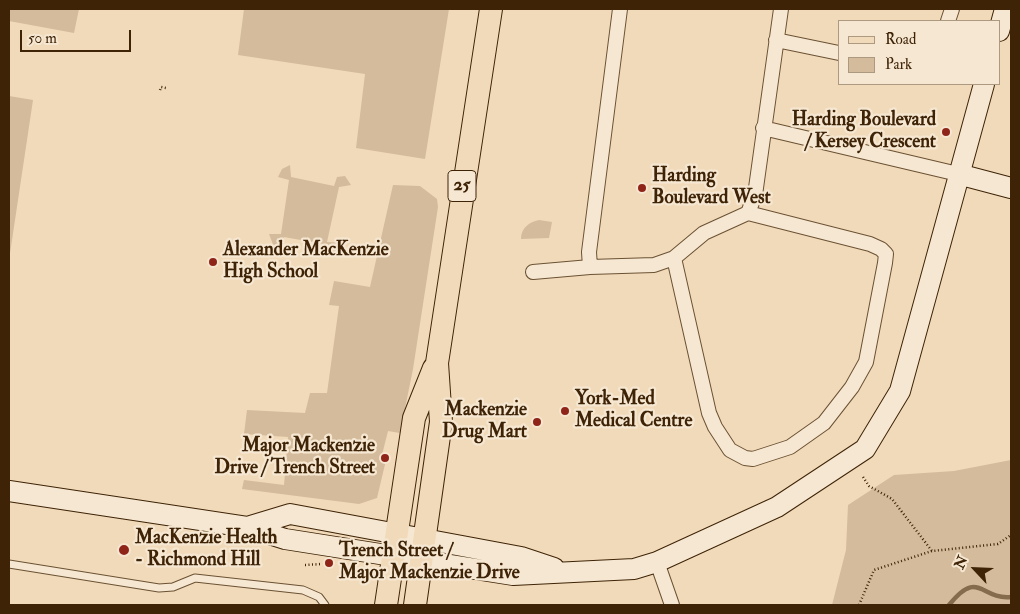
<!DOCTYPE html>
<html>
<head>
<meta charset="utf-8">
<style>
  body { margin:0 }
  #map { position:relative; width:1020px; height:614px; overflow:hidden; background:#f1dab9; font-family:"IM FELL Double Pica",serif }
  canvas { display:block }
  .frame { position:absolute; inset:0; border:10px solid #3e2306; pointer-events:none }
  .legend { position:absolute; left:838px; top:20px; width:162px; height:65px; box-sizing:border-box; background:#f6e7d2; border:1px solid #ac9980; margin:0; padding:6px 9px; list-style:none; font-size:15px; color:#3e2306 }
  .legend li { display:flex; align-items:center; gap:10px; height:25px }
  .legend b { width:25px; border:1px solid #ac9980 }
  .north { position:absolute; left:950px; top:544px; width:50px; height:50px; -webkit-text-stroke:4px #f6e7d2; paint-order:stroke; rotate:295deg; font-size:14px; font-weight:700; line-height:20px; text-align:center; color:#3e2306 }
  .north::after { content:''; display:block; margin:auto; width:18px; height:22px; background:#3e2306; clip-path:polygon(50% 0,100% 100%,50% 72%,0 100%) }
  .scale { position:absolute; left:20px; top:30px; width:111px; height:22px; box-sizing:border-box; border:2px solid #3e2306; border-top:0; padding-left:6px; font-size:15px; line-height:18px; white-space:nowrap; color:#3e2306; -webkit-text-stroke:4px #f6e7d2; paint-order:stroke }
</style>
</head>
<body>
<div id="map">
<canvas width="1020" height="614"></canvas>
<div class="frame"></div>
<ul class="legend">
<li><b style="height:6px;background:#f1dab9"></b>Road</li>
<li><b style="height:14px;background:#d3bb9b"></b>Park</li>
</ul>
<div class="north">N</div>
<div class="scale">50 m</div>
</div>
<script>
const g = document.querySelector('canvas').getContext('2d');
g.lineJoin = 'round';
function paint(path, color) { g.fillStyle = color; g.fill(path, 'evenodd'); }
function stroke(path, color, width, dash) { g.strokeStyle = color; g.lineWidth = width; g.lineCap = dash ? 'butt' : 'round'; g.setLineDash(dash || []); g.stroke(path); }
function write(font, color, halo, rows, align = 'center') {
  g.font = font + ' "IM FELL Double Pica",serif'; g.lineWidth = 4.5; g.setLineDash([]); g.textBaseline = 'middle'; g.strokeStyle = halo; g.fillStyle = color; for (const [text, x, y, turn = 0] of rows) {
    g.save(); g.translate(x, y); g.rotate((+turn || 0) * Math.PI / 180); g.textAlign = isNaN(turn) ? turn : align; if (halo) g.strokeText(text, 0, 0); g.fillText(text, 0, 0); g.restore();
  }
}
paint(new Path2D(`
  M9,9h70l-5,24 -65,-12z
  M244,9h205l-24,150 -69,-11 9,-74 -127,-19z
  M9,96l24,4 -24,160z
  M290,165l1,12 43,9 3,-9 8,-1 6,9 -12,2 -12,55 15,1c-3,7 -6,13 -14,13l1,-11 -45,-8 -4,13 -6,-3 -5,-13h12l8,-54 -11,-3 4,-8z
  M393,185l27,1 17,13 1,8 -25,162 -13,64 -12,-2 -7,28 5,1 -9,38 -18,6 -117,-15 2,-9 40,5 4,-48 -44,-3 3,-24 58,3 5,-20h17l12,-87 -10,-1 5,-24 36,6z
  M539,220l13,2 -3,16 -28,1c0,-11 8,-17 18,-19z
  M1011,460v145h-179l14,-55 2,-45 46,-30 60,-4z`), '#d3bb9b');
stroke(new Path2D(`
  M949,605c30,-37 31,-5 62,-8`), '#856c4d', 4.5);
const lane = new Path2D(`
  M9,564l150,24 14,-1 22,-9 108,12 16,7 6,8`);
const street = new Path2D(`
  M948,21l4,-12
  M776,40l63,13
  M763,128l195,46
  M748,213l7,-18 26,-186
  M590,267l-1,-15 31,-243
  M533,272l57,-5 64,-2 20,-7 30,-25 44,-20 122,31 11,5 5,5 -1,9 -19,99 -14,25 -28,36 -34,24 -37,12 -8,-1 -15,-8 -15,-23 -6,-14 -35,-155
  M657,562l15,43`);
const secondary = new Path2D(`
  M999,31l6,-22
  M958,174l53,14
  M9,491l238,36 38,12 228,36 121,-6 23,-7 120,-55 88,-58 35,-58 84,-307
  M247,527l43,-13 231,43 33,11`);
const primary = new Path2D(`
  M386,605l28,-187 20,-50
  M415,605l26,-183 -4,-59 54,-354`);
stroke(lane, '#6b5133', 9);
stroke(street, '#6b5133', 16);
stroke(secondary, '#3e2306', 22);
stroke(primary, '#3e2306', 24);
stroke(new Path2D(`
  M160,90l1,-3 5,1
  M863,477l6,9 23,13 40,52
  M305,565l17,-1
  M859,605l15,-35 58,-19 66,-7 13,-9`), '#3e2306', 2.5, [1, 2.5]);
stroke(lane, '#f6e7d2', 7);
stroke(street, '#f6e7d2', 14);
stroke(secondary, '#f6e7d2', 20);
stroke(primary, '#f1dab9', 22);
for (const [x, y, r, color] of [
  [946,132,5,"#8f2418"],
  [642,188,5,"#8f2418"],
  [213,262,5,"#8f2418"],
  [565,411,5,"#8f2418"],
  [537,422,5,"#8f2418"],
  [385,458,5,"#8f2418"],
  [124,550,6,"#8f2418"],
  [329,563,5,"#8f2418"]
]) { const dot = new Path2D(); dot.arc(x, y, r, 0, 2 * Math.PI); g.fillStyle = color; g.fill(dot); stroke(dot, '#f6e7d2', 2); }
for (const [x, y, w] of [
  [462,186,28]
]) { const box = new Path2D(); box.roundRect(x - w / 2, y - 15.5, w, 31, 4); g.fillStyle = '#f6e7d2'; g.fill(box); stroke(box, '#3e2306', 1); }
write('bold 18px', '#3e2306', null, [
  ["25",462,186]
]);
write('bold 19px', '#3e2306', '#f6e7d2', [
  ["Harding Boulevard",936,121,"right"],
  ["/ Kersey Crescent",936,143,"right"],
  ["Harding",652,177],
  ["Boulevard West",652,199],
  ["Alexander MacKenzie",223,251],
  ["High School",223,273],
  ["York-Med",575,400],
  ["Medical Centre",575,422],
  ["Mackenzie",527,411,"right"],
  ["Drug Mart",527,433,"right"],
  ["Major Mackenzie",375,447,"right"],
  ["Drive / Trench Street",375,469,"right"],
  ["MacKenzie Health",135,539],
  ["- Richmond Hill",135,561],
  ["Trench Street /",339,552],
  ["Major Mackenzie Drive",339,574]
], 'left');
</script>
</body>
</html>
